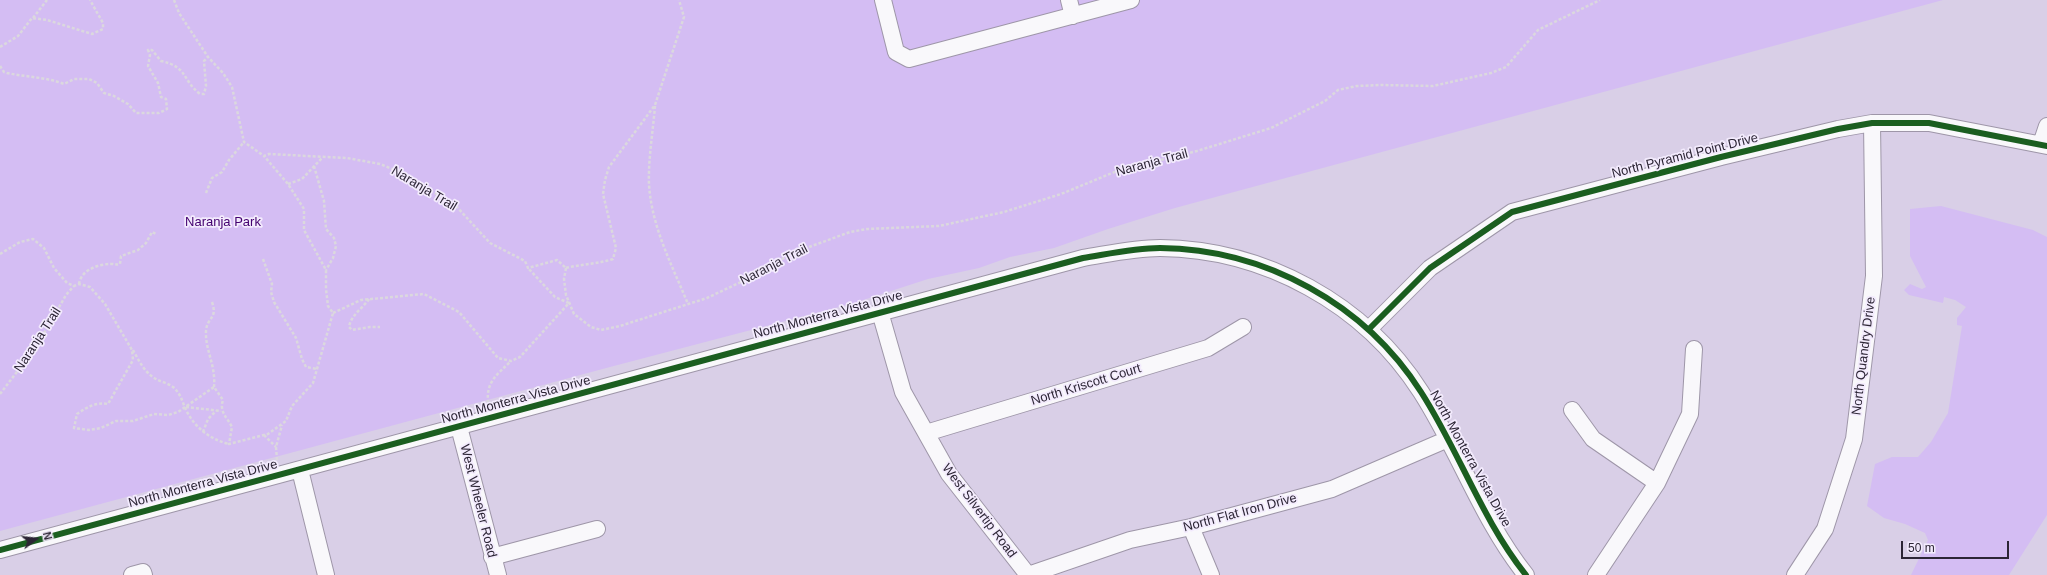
<!DOCTYPE html>
<html>
<head>
<meta charset="utf-8">
<style>
  body { margin:0 }
  #map { position:relative; width:2047px; height:575px; overflow:hidden; background:#d9cfe7; font-family:Helvetica,sans-serif }
  canvas { display:block }
  .north { position:absolute; left:16px; top:519px; width:40px; height:40px; -webkit-text-stroke:3px #f3ebfd; paint-order:stroke; rotate:75deg; font-size:11px; font-weight:700; line-height:16px; text-align:center; color:#2c2535 }
  .north::after { content:''; display:block; margin:auto; width:14px; height:18px; background:#2c2535; clip-path:polygon(50% 0,100% 100%,50% 72%,0 100%) }
  .scale { position:absolute; left:1901px; top:541px; width:108px; height:18px; box-sizing:border-box; border:2px solid #2c2535; border-top:0; padding-left:5px; font-size:12px; line-height:14px; white-space:nowrap; color:#2c2535; -webkit-text-stroke:3px #f3ebfd; paint-order:stroke }
</style>
</head>
<body>
<div id="map">
<canvas width="2047" height="575"></canvas>
<div class="north">N</div>
<div class="scale">50 m</div>
</div>
<script>
const g = document.querySelector('canvas').getContext('2d');
g.lineJoin = 'round';
function paint(path, color) { g.fillStyle = color; g.fill(path, 'evenodd'); }
function stroke(path, color, width, dash) { g.strokeStyle = color; g.lineWidth = width; g.lineCap = dash ? 'butt' : 'round'; g.setLineDash(dash || []); g.stroke(path); }
function write(font, color, halo, rows, align = 'center') {
  g.font = font + ' Helvetica,sans-serif'; g.lineWidth = 3.5; g.setLineDash([]); g.textBaseline = 'middle'; g.strokeStyle = halo; g.fillStyle = color; for (const [text, x, y, turn = 0] of rows) {
    g.save(); g.translate(x, y); g.rotate((+turn || 0) * Math.PI / 180); g.textAlign = isNaN(turn) ? turn : align; if (halo) g.strokeText(text, 0, 0); g.fillText(text, 0, 0); g.restore();
  }
}
paint(new Path2D(`
  M0,0h1943l-768,208 -67,21 -54,19 -44,9 -31,11 -51,11 -74,24 -244,64 -610,164z
  M1941,206l92,24 14,7v278l-38,60h-98l17,-35 -3,-7 -20,-9 -21,-6 -17,-12 8,-42 17,-7h26l13,-15 17,-29 14,-87 -5,-1v-7l9,-11 -11,-7 -11,-3 -1,6 -34,-8 -5,-5 6,-6 12,5 4,-2 -16,-31v-47z`), '#d4bdf3');
const minor = new Path2D(`
  M883,0l13,52 13,7 222,-59
  M1069,0l4,16
  M2041,144l6,-18
  M880,312l23,80 46,82 79,101
  M1369,329l61,-61 82,-56 209,-55 117,-28 34,-6h57l118,23
  M1572,410l21,29 64,44
  M459,427l39,148
  M926,433l282,-85 35,-21
  M300,470l26,105
  M1191,527l20,48
  M0,550l1083,-292c25,-4 51,-10 77,-10 105,1 205,56 261,144 38,59 61,128 105,183
  M492,557l105,-28
  M132,575l11,-3 1,3
  M1028,575l102,-35 61,-13 141,-38 116,-50
  M1596,575l61,-92 33,-69 4,-65
  M1795,575l30,-46 29,-90 20,-163 -2,-153`);
stroke(minor, '#9e96a8', 18);
stroke(new Path2D(`
  M174,0l5,13 29,44 15,16 9,14 12,55 20,14 5,-2 78,4 33,6 22,9 54,33 34,37 35,18 3,7 29,-8 9,8
  M33,18l14,-18
  M0,47l18,-11 14,-18 15,2 45,14 11,-5v-6l-13,-23
  M0,66l4,6 3,1c19,4 39,4 57,11l10,-5h15l8,4 7,10 10,3 14,8 8,9h23l8,-4 -1,-10 -5,-2 -3,-14 -10,-17 2,-11 -2,-5h4l9,11c27,6 21,19 39,33h4l2,-8 -2,-25 4,-4
  M655,106c-2,25 -7,54 -6,79 3,43 23,80 39,119
  M314,166l10,35 2,28 8,9 2,8 -3,12 -7,12
  M288,184l14,-5 20,-21
  M206,193l6,-15 10,-6 7,-12 15,-18
  M0,254l20,-12 13,-3 11,9 10,20 13,15 7,3 5,-2 11,3 15,17 27,46 1,10 -25,44c-12,-2 -21,3 -31,10l-3,14 15,2 12,-2 15,-7h17l21,-7 14,1 10,-3 36,-25 9,13c-4,12 4,17 9,27l-3,17 39,-10 18,-13 6,-15 21,-23 20,-70 -5,-7 -2,-17v-19l-22,-40v-21l-16,-25 -24,-28
  M263,259l9,25 -1,8 3,10 22,36 6,21 4,8 11,2
  M566,268l-2,11 2,16 8,19 17,13 10,3 19,-4 87,-28 53,-25 30,-19 60,-22 17,-3 72,-3 65,-14 57,-18 56,-23 80,-20 74,-23 54,-27 13,-11 19,-4 23,-1 53,1 58,-13 15,-6 32,-37 62,-30
  M566,268c16,-4 32,-4 47,-9l3,-11 -13,-54 2,-14 4,-13 46,-62 29,-88 -5,-17
  M79,284c2,-14 19,-20 32,-20 4,0 6,1 9,0l1,-8 17,-6 8,-7 6,-11 4,2
  M369,299c-6,9 -18,16 -20,28l3,3 18,-3h10
  M212,302c6,17 -5,15 -6,29 -1,19 10,34 8,56
  M333,313l28,-13 63,-6 35,18 39,46 13,3 9,-4 49,-54 -14,-6 -27,-29
  M133,350c6,11 12,23 23,29 5,3 12,4 17,8 7,6 9,13 12,21 9,19 24,31 44,36
  M0,394l36,-47 30,-52 8,-9
  M488,403c-2,-22 9,-28 23,-42
  M186,407l35,4
  M203,432l5,-13 8,-8
  M264,435l12,12
  M277,460l-1,-13 6,-22`), '#dbd8de', 2.5, [3, 2]);
stroke(minor, '#f9f8fb', 16);
stroke(new Path2D(`
  M1369,329l61,-61 82,-56 209,-55 117,-28 34,-6h57l118,23
  M0,550l1083,-292c25,-4 51,-10 77,-10 105,1 205,56 261,144 38,59 61,128 105,183`), '#1b5e20', 6);
write('13px', '#2c2535', '#f3ebfd', [
  ["North Pyramid Point Drive",1685,156,-14],
  ["Naranja Trail",1152,163,-15],
  ["Naranja Trail",424,189,31],
  ["Naranja Trail",774,265,-27],
  ["North Monterra Vista Drive",828,315,-15],
  ["Naranja Trail",38,340,-57],
  ["North Quandry Drive",1864,356,-83],
  ["North Kriscott Court",1086,385,-17],
  ["North Monterra Vista Drive",516,400,-15],
  ["North Monterra Vista Drive",1470,459,61],
  ["North Monterra Vista Drive",203,484,-15],
  ["West Wheeler Road",478,501,76],
  ["West Silvertip Road",979,511,53],
  ["North Flat Iron Drive",1240,513,-15]
]);
write('13px', '#43016f', '#f3ebfd', [
  ["Naranja Park",223,222]
]);
</script>
</body>
</html>
